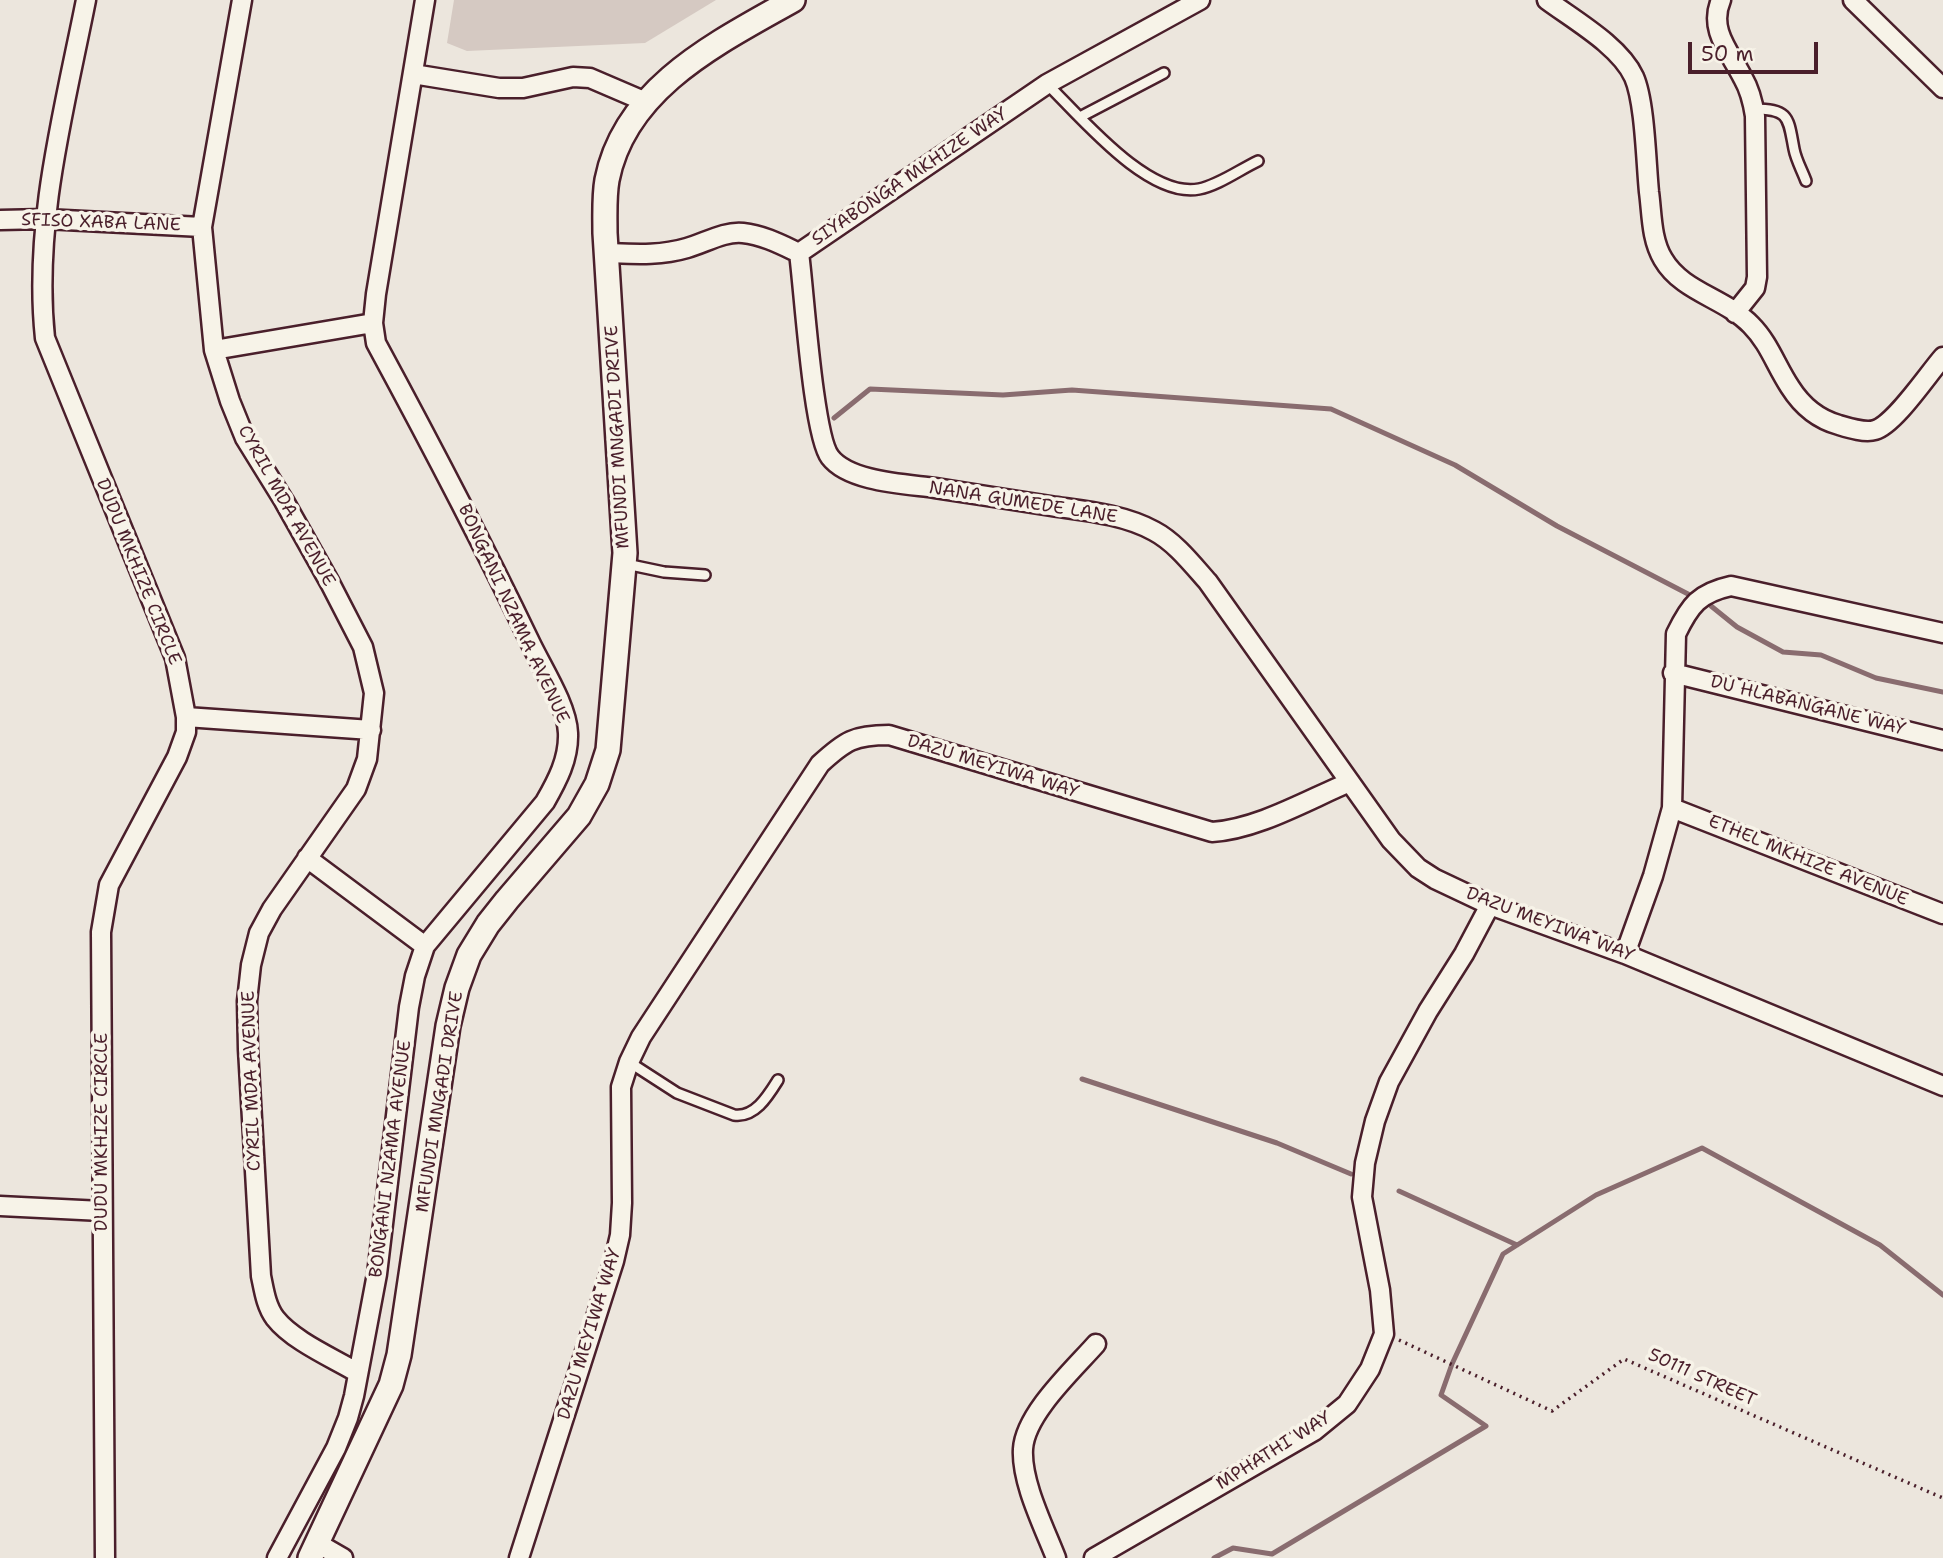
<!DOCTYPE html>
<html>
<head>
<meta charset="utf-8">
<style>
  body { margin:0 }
  #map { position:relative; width:1943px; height:1558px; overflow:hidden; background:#ece6dd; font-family:"Shantell Sans",sans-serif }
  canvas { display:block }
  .scale { position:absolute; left:1688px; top:42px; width:130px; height:32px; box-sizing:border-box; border:4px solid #4a1f2b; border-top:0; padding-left:9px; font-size:21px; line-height:24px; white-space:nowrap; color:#4a1f2b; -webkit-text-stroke:5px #f7f3e8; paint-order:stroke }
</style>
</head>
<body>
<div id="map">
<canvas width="1943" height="1558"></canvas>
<div class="scale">50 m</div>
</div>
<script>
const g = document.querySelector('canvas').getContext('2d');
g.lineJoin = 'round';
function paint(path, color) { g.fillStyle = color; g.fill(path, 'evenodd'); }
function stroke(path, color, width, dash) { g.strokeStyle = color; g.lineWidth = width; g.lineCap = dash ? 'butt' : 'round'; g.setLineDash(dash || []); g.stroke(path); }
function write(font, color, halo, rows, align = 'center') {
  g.font = font + ' "Shantell Sans",sans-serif'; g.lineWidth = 7; g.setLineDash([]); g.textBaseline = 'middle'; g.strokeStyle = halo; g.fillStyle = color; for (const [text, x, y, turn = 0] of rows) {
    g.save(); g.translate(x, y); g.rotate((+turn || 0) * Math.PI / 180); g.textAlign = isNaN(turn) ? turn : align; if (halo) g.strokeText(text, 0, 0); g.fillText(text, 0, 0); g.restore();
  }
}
paint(new Path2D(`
  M454,0h262l-71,43 -178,8 -20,-8z`), '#d5c9c2');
stroke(new Path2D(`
  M834,418l36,-29 133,6 69,-5 259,19 124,56 102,61 131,68
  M1711,606l26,21 46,25 38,3 55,23 67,14
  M1082,1079l195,64 74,31
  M1399,1191l118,54
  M1214,1558l19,-10 39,6 214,-128 -45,-31 11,-31 51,-110 93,-59 106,-47 178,97 63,50`), '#896c6f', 5);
const service = new Path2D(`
  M1047,84c33,32 101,115 152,105 20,-4 40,-19 59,-28
  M1754,109c36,0 34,9 40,40 2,11 8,21 12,32
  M1080,117l84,-44
  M626,564l38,8 41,3
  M629,1062l48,31 57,22c21,3 34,-19 44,-35`);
const minor = new Path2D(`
  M86,0c-22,111 -53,224 -41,338l130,320 11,59v15l-9,25 -68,128 -8,47 4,626
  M242,0l-40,227 12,123 16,51 15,37 39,63 46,82 33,64 11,46 -7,66 -11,30 -84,120 -13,24 -8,32 -4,36 1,48 13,227c3,14 5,30 14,42 18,23 58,40 83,55
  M1547,0c27,20 73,46 87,77 11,25 12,85 15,115 3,22 2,47 14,67 19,33 62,39 88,66 18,18 25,41 39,62 12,19 27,32 49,38 10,3 26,8 36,5 20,-6 53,-56 68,-73
  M1721,0c-13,30 9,52 22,78 7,12 10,25 12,38l2,161 -2,11 -20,25
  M1853,0l90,88
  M413,74l86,14h24l50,-11 17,1 56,24
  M0,220l45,-1 157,8
  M606,253c28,1 54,3 81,-5 18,-5 37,-17 56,-15 20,2 39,12 56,20
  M799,253c5,36 14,182 31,204 19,25 76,27 105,31 39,6 77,12 116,18 34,5 72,8 103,25 21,11 38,33 54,51l183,258 27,28 17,11 55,26 135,49 318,132
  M799,253l248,-169 153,-84
  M214,350l159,-27
  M1673,673l270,67
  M186,717l185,13
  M1672,808l271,106
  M307,858l118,88
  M1625,954l28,-78 19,-68 4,-174c14,-29 23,-41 55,-48l212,47
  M0,1206l102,5
  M317,1543l26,15
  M277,1558l59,-110 12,-30 6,-22 23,-122 32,-267 6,-31 10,-30 120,-144c12,-21 24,-43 23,-69 -1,-28 -27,-67 -39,-93 -48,-100 -100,-199 -153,-297l-3,-20 3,-29 49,-294
  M519,1558l95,-297 6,-26 2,-32 -1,-116 8,-25 12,-25 179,-273c25,-23 34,-29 69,-29l323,97c46,-3 95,-32 138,-50
  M1056,1558c-12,-31 -35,-76 -33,-109 2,-35 50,-79 73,-105
  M1094,1558l220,-127 33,-27 23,-35 14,-35 -4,-44 -18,-93 3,-34 10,-42 14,-39 39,-71 36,-57 26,-49`);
const tertiary = new Path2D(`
  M310,1558l81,-173 8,-30 49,-329 9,-38 12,-33 19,-31 19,-24 72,-84 18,-32 11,-34 17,-197 -20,-320c0,-18 -1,-36 2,-53 18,-93 112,-138 186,-180`);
stroke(service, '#4a1f2b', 14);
stroke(minor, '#4a1f2b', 23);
stroke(tertiary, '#4a1f2b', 28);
stroke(new Path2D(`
  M1399,1340l153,71 72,-52 319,139`), '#4a1f2b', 3.5, [2, 5]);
stroke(service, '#f7f3e8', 9);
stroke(minor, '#f7f3e8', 18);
stroke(tertiary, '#f7f3e8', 23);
write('18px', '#4a1f2b', '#f7f3e8', [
  ["SIYABONGA MKHIZE WAY",910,177,-34],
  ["SFISO XABA LANE",101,223,2],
  ["MFUNDI MNGADI DRIVE",618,437,-93],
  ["NANA GUMEDE LANE",1023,503,9],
  ["CYRIL MDA AVENUE",286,506,61],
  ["DUDU MKHIZE CIRCLE",138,572,68],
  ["BONGANI NZAMA AVENUE",513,614,65],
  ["DU HLABANGANE WAY",1808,706,14],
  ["DAZU MEYIWA WAY",993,767,17],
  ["ETHEL MKHIZE AVENUE",1808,861,22],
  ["DAZU MEYIWA WAY",1550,925,21],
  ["CYRIL MDA AVENUE",252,1081,-92],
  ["MFUNDI MNGADI DRIVE",440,1102,-81],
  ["DUDU MKHIZE CIRCLE",102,1132,-90],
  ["BONGANI NZAMA AVENUE",391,1159,-83],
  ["DAZU MEYIWA WAY",590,1334,-73],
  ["50111 STREET",1702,1378,24],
  ["MPHATHI WAY",1274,1451,-32]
]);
</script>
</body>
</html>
